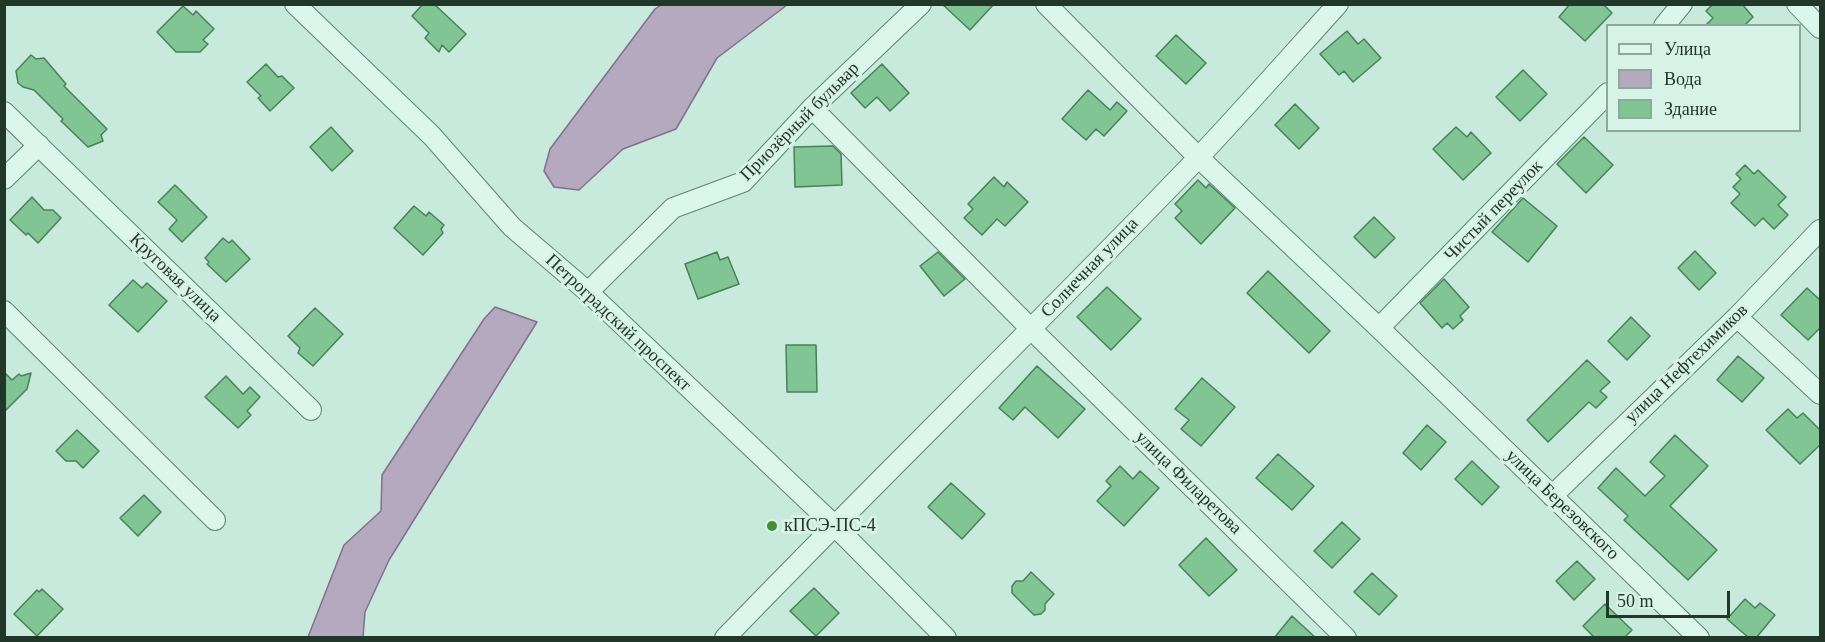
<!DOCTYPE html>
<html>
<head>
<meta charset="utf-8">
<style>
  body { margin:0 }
  #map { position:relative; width:1825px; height:642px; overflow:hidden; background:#c8eadc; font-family:Georgia,serif }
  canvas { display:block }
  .frame { position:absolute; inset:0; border:6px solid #213729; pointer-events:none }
  .legend { position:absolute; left:1606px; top:24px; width:195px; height:108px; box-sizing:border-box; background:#d7f3e7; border:2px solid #8ea89b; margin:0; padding:8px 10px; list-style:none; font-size:18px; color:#213729 }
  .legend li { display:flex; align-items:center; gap:12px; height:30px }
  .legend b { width:30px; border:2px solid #8ea89b }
  .scale { position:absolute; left:1606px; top:591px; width:124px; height:27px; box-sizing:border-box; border:3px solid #213729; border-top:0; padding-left:8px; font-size:18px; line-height:21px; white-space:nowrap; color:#213729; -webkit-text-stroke:4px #d7f3e7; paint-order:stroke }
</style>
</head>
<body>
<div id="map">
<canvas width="1825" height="642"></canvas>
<div class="frame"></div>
<ul class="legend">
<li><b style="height:8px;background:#dbf6ea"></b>Улица</li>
<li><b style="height:16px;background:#b5a9bf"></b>Вода</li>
<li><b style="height:16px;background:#82c595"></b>Здание</li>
</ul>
<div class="scale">50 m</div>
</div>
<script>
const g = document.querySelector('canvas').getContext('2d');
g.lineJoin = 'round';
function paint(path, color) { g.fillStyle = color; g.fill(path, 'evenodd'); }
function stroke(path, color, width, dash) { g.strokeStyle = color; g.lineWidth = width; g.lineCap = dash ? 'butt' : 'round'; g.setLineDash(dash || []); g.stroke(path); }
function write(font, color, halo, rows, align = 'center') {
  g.font = font + ' Georgia,serif'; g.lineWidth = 6; g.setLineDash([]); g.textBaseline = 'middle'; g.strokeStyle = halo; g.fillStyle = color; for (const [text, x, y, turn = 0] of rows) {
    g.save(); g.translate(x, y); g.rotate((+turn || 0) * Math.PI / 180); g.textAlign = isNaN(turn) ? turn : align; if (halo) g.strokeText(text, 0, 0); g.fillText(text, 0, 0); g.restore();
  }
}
const water = new Path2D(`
  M661,5h126l-70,53 -41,71 -53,20 -44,41 -25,-3 -10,-16 6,-22 105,-140z
  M495,307l42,15 -148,238 -24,52 -2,25h-55l36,-92 37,-34 1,-36 102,-156z`);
paint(water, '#b5a9bf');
stroke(water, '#82708d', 1.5);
const building = new Path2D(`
  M423,4h11l32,30 -17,18 -7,-7 -3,7 -14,-14 4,-5 -17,-17z
  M942,4h52l-24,26z
  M1570,4h33l9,9 -27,28 -26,-24z
  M1713,4h29l11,13 -9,9h-39l8,-8 -7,-7z
  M183,6l10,9 3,-4 18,18 -11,11 5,4 -8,8h-24l-19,-20z
  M1347,31l11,13 6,-5 17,19 -28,24 -9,-11 -5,4 -19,-21z
  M1176,35l30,28 -20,21 -30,-28z
  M31,55l5,4 8,-1 22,26 -2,2 43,43 -6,6 2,6 -15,6 -27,-26 2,-2 -29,-29 -11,-3 -5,-4 -2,-12z
  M266,64l12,13 4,-1 12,12 -24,23 -12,-13 3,-2 -14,-14z
  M882,64l27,29 -19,18 -13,-14 -12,11 -14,-15z
  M1523,70l24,24 -27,27 -24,-24z
  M1088,90l22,20 7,-8 10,9 -23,25 -8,-7 -10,11 -24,-21z
  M1295,104l24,24 -20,21 -24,-24z
  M331,127l22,24 -21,20 -22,-24z
  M1456,127l11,10 4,-5 20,21 -28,27 -30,-31z
  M1584,137l29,28 -27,28 -29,-29z
  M833,146l8,8 1,31 -47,2 -1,-40z
  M1745,165l9,9 4,-4 28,27 -8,8 10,10 -14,14 -11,-11 -8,8 -24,-23 9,-9 -7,-7 8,-8 -5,-5z
  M994,177l10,10 3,-5 21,20 -23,24 -8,-7 -15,16 -18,-17 9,-9 -5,-5z
  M1198,180l8,8 3,-4 26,24 -34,36 -26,-26 7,-7 -7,-7z
  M175,185l32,32 -25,25 -13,-13 8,-9 -19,-18z
  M32,197l12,13h9l8,8 -23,25 -10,-10 -2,2 -16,-15z
  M1523,198l34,28 -29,36 -36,-30z
  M414,206l12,10 3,-4 15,13 -3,4 2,4 -20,22 -29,-27z
  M1374,217l21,21 -20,20 -21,-21z
  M223,238l6,5 3,-3 18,19 -24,23 -19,-18 2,-2 -4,-4z
  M1695,251l21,22 -17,17 -21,-22z
  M717,252l3,8 8,-3 11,27 -41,15 -13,-35z
  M938,252l27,27 -21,17 -24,-30z
  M1268,271l62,60 -21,22 -62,-60z
  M1444,279l25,28 -9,9 3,4 -10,9 -6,-6 -5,5 -22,-25z
  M133,280l9,8 5,-5 20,18 -29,31 -29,-27z
  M1107,287l34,32 -30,31 -34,-33z
  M1807,288l14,13v26l-13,13 -27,-25z
  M315,308l28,26 -30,32 -15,-13 2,-5 -12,-12z
  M1631,317l19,19 -23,24 -19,-19z
  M786,345h30l1,47h-30z
  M1738,356l26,22 -22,24 -25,-22z
  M1587,360l23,22 -10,9 7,6 -11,11 -7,-6 -41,40 -21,-22z
  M1037,366l48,43 -27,29 -33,-31 -12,13 -14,-12z
  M4,372l8,8 7,-6 2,2 10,-3 -4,16 -23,23z
  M226,376l17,18 7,-7 10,10 -13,14 4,4 -13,13 -33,-31z
  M1202,378l33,29 -34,39 -20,-17 8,-9 -14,-11z
  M1788,409l9,9 6,-5 18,18v13l-21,20 -34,-34z
  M1427,425l19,17 -25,28 -18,-17z
  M77,430l22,21 -16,17 -7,-7h-10l-10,-10z
  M1675,435l33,31 -38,40 47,44 -29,30 -64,-60 4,-4 -30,-28 18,-20 29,28 20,-20 -15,-14z
  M1278,454l36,32 -22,24 -36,-32z
  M1472,461l27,26 -17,18 -27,-26z
  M1120,466l13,13 7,-8 19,17 -35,38 -27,-25 14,-15 -5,-5z
  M951,483l34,31 -23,25 -34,-32z
  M144,495l17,17 -23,24 -18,-18z
  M1342,522l18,17 -28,29 -18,-17z
  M1206,538l31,32 -28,26 -30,-31z
  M1577,561l18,18 -21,21 -18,-19z
  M1031,572l23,22 -9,10v6l-4,4 -7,1 -22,-22v-7l4,-5h7z
  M1372,573l25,23 -18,19 -25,-23z
  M814,588l25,25 -23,23 -26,-25z
  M42,589l21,20 -26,27 -23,-22 23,-24 2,2z
  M1745,599l10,9 5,-5 15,12 -19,23h-7l-22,-19z
  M1605,604l27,26 -8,8h-29l-12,-12z
  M1292,616l24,22h-42z`);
paint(building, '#82c595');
stroke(building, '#478257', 1.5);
const minor = new Path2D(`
  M295,4l137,132 80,91 76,65 246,233 112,113
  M1046,4l152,153 181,171 320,310
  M1797,4l23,24
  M1664,26l18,-22
  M812,108l219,221 315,309
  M4,112l307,298
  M4,179l35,-34
  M588,292l85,-84 70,-26 69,-74 109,-104
  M4,311l211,209
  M1737,317l83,77
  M1379,328l229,-235
  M1552,496l185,-179 83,-87
  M725,638c156,-162 317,-317 472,-479 48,-51 94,-103 141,-155`);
stroke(minor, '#5f856e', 22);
stroke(minor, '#dbf6ea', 20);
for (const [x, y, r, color] of [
  [772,526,6,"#418e34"]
]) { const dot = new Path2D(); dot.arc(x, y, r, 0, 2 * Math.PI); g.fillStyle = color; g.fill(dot); stroke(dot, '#d7f3e7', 2); }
write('18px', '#213729', '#d7f3e7', [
  ["Приозёрный бульвар",800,122,-45],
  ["Чистый переулок",1494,211,-46],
  ["Солнечная улица",1090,268,-46],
  ["Круговая улица",175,278,44],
  ["Петроградский проспект",618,323,43],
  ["улица Нефтехимиков",1687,364,-44],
  ["улица Филаретова",1188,483,44],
  ["улица Березовского",1562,505,44]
]);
write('18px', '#213729', '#d7f3e7', [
  ["кПСЭ-ПС-4",784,526]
], 'left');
</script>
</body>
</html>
